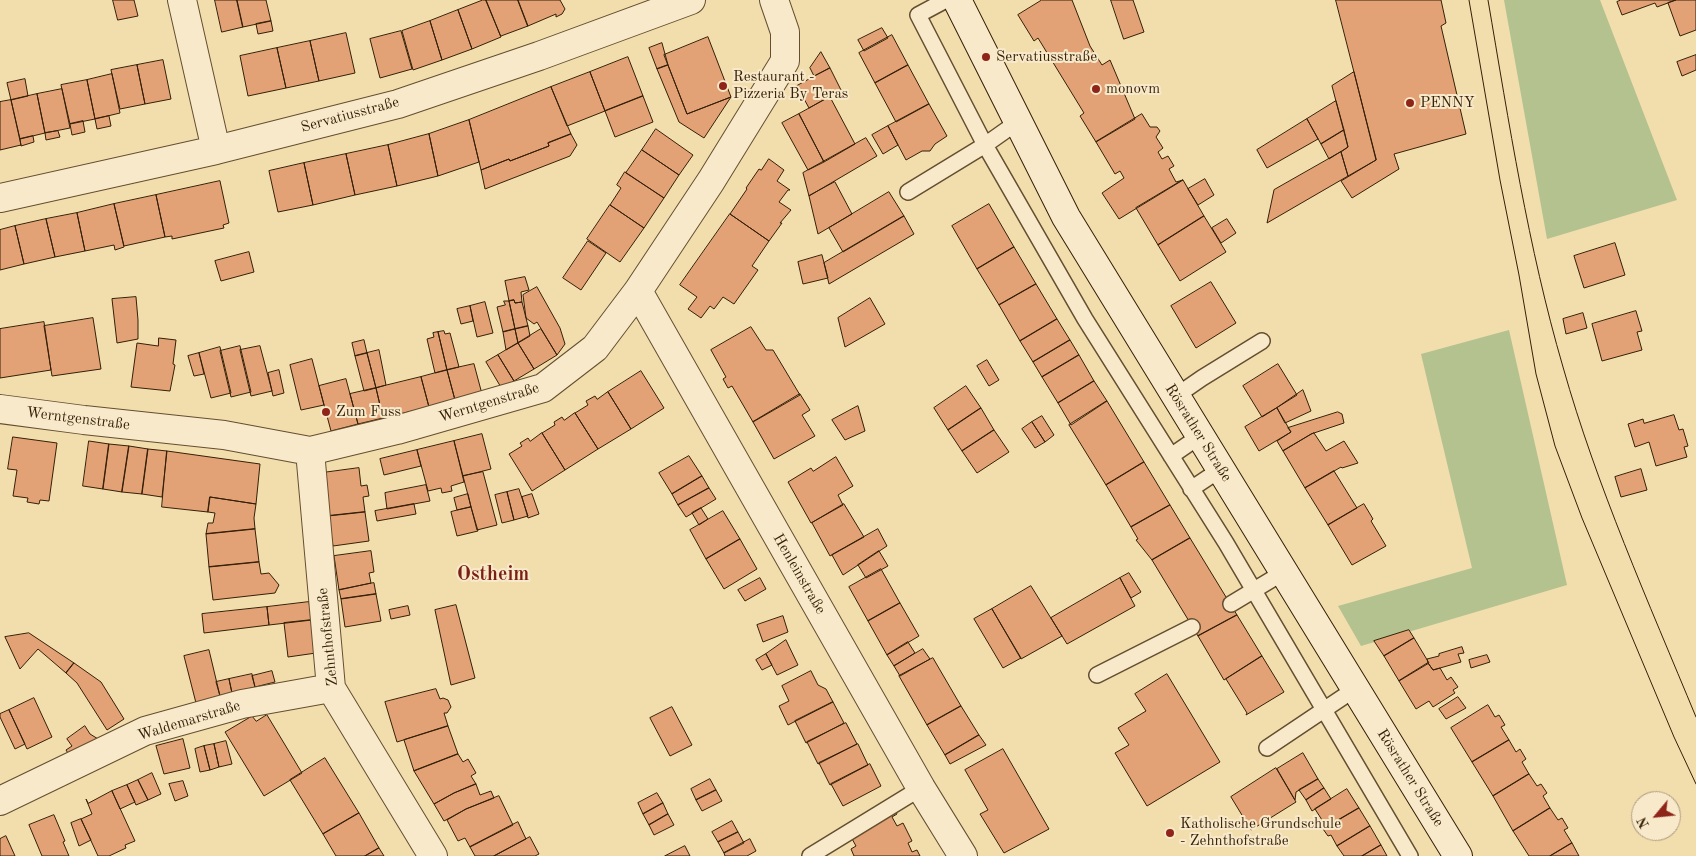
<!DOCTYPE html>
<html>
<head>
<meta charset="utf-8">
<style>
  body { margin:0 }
  #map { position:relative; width:1696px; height:856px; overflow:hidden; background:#f2ddad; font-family:"Old Standard TT",serif }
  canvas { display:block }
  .north { position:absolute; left:1631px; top:791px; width:50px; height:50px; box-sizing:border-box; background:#f7e9ca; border:1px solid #a9987c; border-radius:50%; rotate:242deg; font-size:14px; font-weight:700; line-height:20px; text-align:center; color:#351f06 }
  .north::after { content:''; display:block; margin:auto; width:18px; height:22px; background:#8f2418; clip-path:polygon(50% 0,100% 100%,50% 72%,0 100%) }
</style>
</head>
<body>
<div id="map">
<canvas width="1696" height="856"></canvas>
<div class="north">N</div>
</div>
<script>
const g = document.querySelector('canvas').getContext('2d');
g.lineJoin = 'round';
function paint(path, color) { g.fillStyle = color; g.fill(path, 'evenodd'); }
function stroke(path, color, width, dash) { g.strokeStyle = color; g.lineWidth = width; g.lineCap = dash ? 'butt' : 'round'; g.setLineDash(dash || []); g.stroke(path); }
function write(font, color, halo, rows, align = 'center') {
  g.font = font + ' "Old Standard TT",serif'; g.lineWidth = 4; g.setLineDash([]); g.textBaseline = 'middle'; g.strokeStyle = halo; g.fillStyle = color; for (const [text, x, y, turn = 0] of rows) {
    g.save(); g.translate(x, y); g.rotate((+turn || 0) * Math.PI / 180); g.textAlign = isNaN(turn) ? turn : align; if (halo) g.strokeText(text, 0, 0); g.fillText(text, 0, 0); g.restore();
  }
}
paint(new Path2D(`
  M1504,0h96l77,200 -130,39z
  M1509,330l58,255 -206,61 -23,-40 134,-38 -51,-214z`), '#b4c28f');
const building = new Path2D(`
  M113,0h21l4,16 -20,4z
  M215,0h22l6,27 -21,5z
  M237,0h29l5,21 -28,6z
  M483,0h3l15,37 -29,12 -14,-39z
  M486,0h32l10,26 -27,10z
  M518,0h42l5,9 -3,5 -6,3v-3l-28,12z
  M1042,0h30l18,46 12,19 8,-5 25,59 -39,23 -16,-26 4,-3 -46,-75 -4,3 -16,-26z
  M1111,0h22l11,32 -20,7z
  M1336,0h105l5,23 -5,3 25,108 -72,20 5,15 -47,29 -11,-17 35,-21z
  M1621,0h55l-19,7 -2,-4 -33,12 -5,-13z
  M1676,0h20v30l-16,6 -12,-33z
  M458,10l14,39 -30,11 -12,-39z
  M271,21l2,10 -15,3 -2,-10z
  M430,21l12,39 -29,10 -11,-39z
  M882,28l6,10 -24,13 -6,-11z
  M401,31l11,38 -32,9 -10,-39z
  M346,33l9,40 -36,8 -9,-40z
  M892,35l16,30 -33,18 -16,-30z
  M708,37l23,60 -44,17 -23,-59z
  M310,41l9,40 -33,7 -9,-40z
  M662,43l6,22 -11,4 -8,-21z
  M277,48l9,40 -38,8 -8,-40z
  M821,52l9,16 -16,8 -4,-8z
  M1696,55v15l-14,6 -5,-14z
  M628,57l15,39 -38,15 -15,-39z
  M163,60l8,39 -26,5 -8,-39z
  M137,65l8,39 -25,5 -9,-39z
  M668,65l19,49 44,-17 -27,41 -25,-16 -22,-53z
  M908,65l21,39 -33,18 -21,-39z
  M830,68l11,22 -32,18 -12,-22z
  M590,72l15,39 -38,15 -16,-39z
  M1354,72l22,88 -28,16 -7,-24 7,-5 -16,-61z
  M112,74l8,39 -25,6 -8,-39z
  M25,79l3,17 -17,4 -4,-17z
  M87,80l8,39 -25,5 -9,-39z
  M551,87l20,47 -23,9 1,3 -39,15 -1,-2 -28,11 -12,-50z
  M62,89l8,39 -25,5 -8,-39z
  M37,94l8,39 -25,6 -9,-39z
  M643,96l10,26 -38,15 -10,-26z
  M830,97l25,47 -31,18 -25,-48z
  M11,100l10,45 -21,5v-48z
  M1336,101l8,29 -23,14 -14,-25z
  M929,104l18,32 -12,8 -5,7h-8l-16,9 -18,-34z
  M799,114l25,48 -16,8 -26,-47z
  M1142,114l8,13h7l3,4 -4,6 7,11 -5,4 4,7 6,-3 6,10 -5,3 7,13 7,-2 -64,39 -17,-26 22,-15 -4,-7 -5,3 -19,-32z
  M109,116l2,10 -14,3 -2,-10z
  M1307,119l11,20 -51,29 -10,-18z
  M469,120l10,42 -41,14 -9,-42z
  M83,121l2,11 -13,3 -2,-11z
  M888,126l10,19 -15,9 -11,-19z
  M656,129l37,26 -14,20 -37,-25z
  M1344,130l4,17 -19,12 -8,-15z
  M58,131l2,6 -14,3 -1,-7z
  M429,134l9,42 -41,10 -9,-41z
  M571,134l6,11 -7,11 -85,33 -4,-19 28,-11 1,2 39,-15 -1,-3z
  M33,136l1,6 -13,4 -1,-7z
  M866,138l11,18 -68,40 -6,-23z
  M388,145l9,41 -42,9 -9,-41z
  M642,150l37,25 -15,23 -38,-25z
  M1341,152l7,24 -81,47 7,-33z
  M346,154l9,41 -42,10 -9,-42z
  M769,159l15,11 -7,11 13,9h-2l-9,12 12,8 -11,13h2l-13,18 -39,-27 17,-25 -1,-1 13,-19 2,1z
  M304,163l9,42 -35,7 -9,-41z
  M625,172l39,26 -20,30 -34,-23 11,-17 -4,-3z
  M1205,179l9,16 -16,10 -10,-16z
  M1183,180l21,36 -46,29 -22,-37z
  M220,181l9,42 -6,2 1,3 -52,11v-3l-7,1 -9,-42z
  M835,182l17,32 -34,20 -9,-38z
  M889,192l15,24 -61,36 -14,-24z
  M156,195l9,42 -41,9 -10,-42z
  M114,204l10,43 -9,3 -1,-5 -29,6 -8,-38z
  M989,204l25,43 -37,22 -25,-43z
  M610,205l34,23 -24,34 -33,-23z
  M77,213l8,38 -30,6 -9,-38z
  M730,214l39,27 -17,25 6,4 -24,34 -11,-7 -9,12 -4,-3 -9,12 -13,-9 9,-12 -17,-12z
  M904,216l10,18 -85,50 -5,-21z
  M1204,216l22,36 -46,29 -22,-36z
  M46,219l9,38 -31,7 -9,-38z
  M1227,219l9,14 -15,10 -9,-15z
  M15,226l9,38 -24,6v-40z
  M588,241l18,12 -25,37 -18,-12z
  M1615,243l10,32 -41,13 -10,-32z
  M1014,247l22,37 -37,21 -22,-36z
  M249,252l5,20 -33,9 -6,-20z
  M822,255l6,23 -25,6 -5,-22z
  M525,277l4,13 -8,2 1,10 -7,1 -1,-3 -5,1 -4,-20z
  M1211,282l25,41 -40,25 -25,-42z
  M1036,284l21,35 -37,22 -21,-36z
  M537,287l23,41 5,16 -8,11 -20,-33 -3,2 -8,-6 -3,-23z
  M136,297l2,23v19l-21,4 -5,-44z
  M870,298l15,26 -40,23 -7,-29z
  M514,300l1,3 7,-1 6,24 -13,3 -6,-28z
  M504,301h5l6,28 -12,3 -6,-25 8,-2z
  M485,302l8,31 -16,4 -7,-31z
  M470,306l3,15 -12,3 -4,-15z
  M1636,311l6,20 -5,1 5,18 -40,11 -10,-37z
  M1583,313l4,15 -21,6 -3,-15z
  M93,318l8,51 -49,7 -8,-50z
  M1057,319l13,21 -37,22 -13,-21z
  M44,322l7,48 -51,8v-49z
  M528,326l2,10 -12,7 -3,-14z
  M751,327l15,23h7l27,45 -47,27 -21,-36 -4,2 -5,-9 3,-2 -15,-27z
  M515,329l3,14 -12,7 -3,-18z
  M541,329l16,26 -23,14 -16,-26z
  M444,331l1,3 5,-1 9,34 -12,3 -9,-38z
  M438,332l9,38 -12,3 -8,-34 7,-2 -1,-4z
  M159,338l17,2 -3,24 2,1 -5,26 -39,-4 6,-44 21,3z
  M364,340l3,13 -12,3 -3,-13z
  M1070,340l9,15 -37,22 -9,-15z
  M518,343l16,26 -20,12 -16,-26z
  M240,346l11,46 -20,5 -11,-46z
  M260,346l12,45 -21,5 -11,-46z
  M220,347l11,46 -20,5 -12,-45z
  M379,350l7,35 -10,3 -9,-35z
  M199,353l5,21 -10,2 -6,-20z
  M367,353l9,35 -12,3 -9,-35z
  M498,355l16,26 -12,8 -16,-27z
  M1079,355l15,26 -36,22 -16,-26z
  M312,359l12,46 -23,5 -11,-45z
  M987,360l12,20 -10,6 -12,-20z
  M474,364l8,30 -27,6 -8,-30z
  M1278,364l19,31 -35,22 -19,-31z
  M279,370l5,23 -11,3 -5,-23z
  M447,370l8,30 -26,7 -8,-30z
  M641,371l23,37 -33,21 -23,-37z
  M421,377l8,30 -46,11 -7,-30z
  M346,379l12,45 -27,7 -12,-45z
  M1094,381l13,20 -36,24 -13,-22z
  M966,386l15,22 -33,22 -14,-22z
  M376,388l7,30 -25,6 -8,-30z
  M1303,390l8,21 -26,12 -8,-15z
  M608,392l23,37 -33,20 -23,-36 13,-8 -2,-4 9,-5 2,3z
  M800,394l10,16 -8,5 13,21 -41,23 -21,-37z
  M1107,401l37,61 -38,23 -37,-60z
  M858,406l7,25 -20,9 -13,-20z
  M981,408l13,22 -32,21 -14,-21z
  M1277,408l14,24 -32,19 -14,-24z
  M1338,412l4,2 2,9 -33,11 -28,17 -6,-10 14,-9 -3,-4z
  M575,413l23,36 -33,21 -23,-37 13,-8 -1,-3 8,-5 2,3z
  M1674,415l5,15 4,-1 5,17 -4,1 3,10 -31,9 -7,-24 -14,5 -7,-23 15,-5 1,4z
  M1042,416l12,19 -9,7 -13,-20z
  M1032,422l13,20 -10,6 -13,-19z
  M994,430l15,22 -32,21 -15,-22z
  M542,433l23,37 -33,21 -23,-37 13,-8 -2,-3 8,-5 2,3z
  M1314,433l12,18 18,-10 14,22 -16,5 -1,-1 -36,21 -22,-37z
  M482,434l9,35 -28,7 -9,-35z
  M13,437l44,6 -8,58 -9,-1 -1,4 -12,-2 1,-4 -15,-2 4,-26 -9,-1z
  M89,441l20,3 -6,45 -20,-3z
  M454,441l10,41 -13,4 1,5 -10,2 -1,-5 -13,3 -11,-41z
  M109,444l20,2 -7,46 -19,-3z
  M129,446l19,3 -6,45 -20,-2z
  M148,449l19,2 -5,46 -20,-3z
  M417,450l4,16 -37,9 -4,-16z
  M167,451l93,13 -4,40 -46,-7 -2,15 -46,-5z
  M689,456l13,20 -30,18 -13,-21z
  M836,457l17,29 -15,9 5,10 -32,18 -23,-41 23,-14 2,3z
  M1144,462l26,43 -39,22 -25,-42z
  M359,468l2,18 6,-1 2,11 -6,1 2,15 -37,4 -6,-43z
  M1641,469l6,21 -26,7 -6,-20z
  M1334,471l23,37 -29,17 -23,-37z
  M483,472l14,53 -20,5 -14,-54z
  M702,476l7,12 -31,17 -6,-11z
  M426,485l4,16 -43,8 -2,-16z
  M709,488l7,11 -30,18 -8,-12z
  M519,489l9,27 -14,4 -7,-28z
  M507,492l7,28 -12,3 -7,-28z
  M468,494l3,13 -14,3 -3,-12z
  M532,494l7,20 -11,4 -6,-21z
  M210,497l46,7 -2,14 1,11 -49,5 2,-11h5l2,-10 -7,-1z
  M414,504l2,10 -39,7 -2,-10z
  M844,504l20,33 -34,19 -18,-33z
  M1364,504l9,15 -2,2 15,25 -34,19 -24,-40z
  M1170,505l20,33 -38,22 -16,-20 2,-1 -7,-12z
  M471,507l7,24 -21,5 -6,-24z
  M701,508l7,11 -9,6 -7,-12z
  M723,511l17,28 -34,20 -16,-29z
  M365,512l4,29 -36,5 -5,-30z
  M255,529l4,33 -50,5 -3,-33z
  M878,529l9,17 -44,29 -11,-20z
  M1190,538l47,77 -39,21 -46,-76z
  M740,539l17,30 -33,20 -18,-30z
  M371,551l3,21 -5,1 2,10 -32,7 -5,-34z
  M879,551l9,15 -22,12 -8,-13z
  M259,562l2,12 8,-1 10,12 -4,8 -62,7 -4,-33z
  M881,569l19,34 -32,18 -19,-34z
  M1129,573l12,19 -10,6 -11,-20z
  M760,578l6,11 -21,12 -7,-11z
  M1120,578l15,28 -68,38 -16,-26z
  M374,583l2,11 -35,5 -2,-9z
  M1031,586l31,50 -41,23 -29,-50z
  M376,594l5,27 -36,6 -4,-28z
  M309,602l3,18 -43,5 -2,-18z
  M900,603l19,33 -32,19 -19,-34z
  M456,605l19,73 -24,7 -16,-75z
  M408,606l2,9 -19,4 -2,-9z
  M267,607l2,18 -65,8 -2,-19z
  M992,609l29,49 -18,10 -29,-49z
  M1237,615l25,41 -38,24 -26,-44z
  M783,616l5,16 -25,10 -6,-17z
  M312,620l4,33 -28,4 -4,-34z
  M1409,630l5,8 -30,18 -10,-15z
  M29,633l45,30 -8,10 -28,-24 -18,20 -15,-32z
  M1414,638l15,25 -30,18 -15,-25z
  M786,640l12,25 -21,10 -11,-21z
  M908,642l7,11 -21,13 -7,-11z
  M1462,647l2,6 -6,1 3,8 -28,8 -5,-7 -1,-4 12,-3v-2z
  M923,649l7,10 -30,17 -6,-10z
  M209,650l11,46 -24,7 -12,-47z
  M766,654l6,11 -10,5 -6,-10z
  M1487,655l3,7 -19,6 -2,-8z
  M1262,656l22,36 -38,23 1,-2 -21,-34z
  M933,658l28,48 -34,19 -28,-49z
  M74,663l27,19 23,37 -17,11 -30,-47 -11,-10z
  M1428,663l5,7 7,-2 7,12 4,-3 7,10 -5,3 2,3 -22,14 -4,-6 -13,8 -17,-28z
  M272,671l3,11 -20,5 -3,-11z
  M811,671l7,14 8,4 7,13 -45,23 -9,-19 10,-5 -7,-15z
  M252,674l3,13 -23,6 -3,-14z
  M1167,674l53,88 -73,44 -32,-53 14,-8 -11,-17 28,-17 -11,-17z
  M229,679l3,14 -12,3 -4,-14z
  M436,689l4,10 3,-1 5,2 3,7 -4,6h-3l4,13 -51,16 -12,-40z
  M1458,697l8,11 -20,11 -7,-10z
  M34,698l18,39 -25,12 -18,-39z
  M833,702l11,21 -38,20 -11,-22z
  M1488,705l7,12 4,-2 6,10 -4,2 8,13 -37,22 -21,-34z
  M961,706l18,29 -34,20 -18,-30z
  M672,707l20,38 -22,11 -20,-38z
  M9,710l16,34 -10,5 -15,-32v-3z
  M267,715l35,58 -38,23 -39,-64 27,-16 4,5z
  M846,723l11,21 -39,20 -11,-22z
  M85,726l5,8 13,8 -29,21 -8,-13 6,-4 -5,-7z
  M448,726l10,28 -44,17 -10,-31z
  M979,735l7,10 -36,19 -5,-9z
  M183,739l7,29 -26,6 -8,-28z
  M1509,740l7,12 4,-3 6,10 -4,3 7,12 -36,22 -21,-34z
  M226,741l6,23 -13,3 -5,-23z
  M214,744l5,23 -9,3 -6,-24z
  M858,744l10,21 -38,20 -11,-22z
  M204,746l6,24 -10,2 -5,-23z
  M1003,749l46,80 -45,24 -24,-39 8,-4 -23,-40z
  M1303,753l15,26 -22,13 -1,8 -18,-31z
  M458,754l5,8 5,-3 8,14 -5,3 5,8 -22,9 -20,11 -20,-33z
  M325,758l34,55 -36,21 -33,-54z
  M870,764l11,22 -38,20 -12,-22z
  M1276,768l20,34 -45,28 -20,-33z
  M152,773l9,21 -13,6 -10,-20z
  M1529,774l8,12 4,-2 6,9 -4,3 7,12 -37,23 -20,-35z
  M710,779l6,11 -20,10 -5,-11z
  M1318,779l6,9 -18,12 -7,-10z
  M138,780l10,20 -12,5 -9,-20z
  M183,781l5,15 -13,5 -6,-17z
  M476,784l4,11 11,-4 3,7 -28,11 -22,12 -10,-17 20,-11z
  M127,785l8,17 -15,7 -8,-18z
  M1324,788l7,11 -19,12 -6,-11z
  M1347,789l12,19 -36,21 -4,-7 3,-2 -7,-11z
  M716,790l6,11 -20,10 -6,-11z
  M112,791l23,50 -10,4 1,3 -17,8h-11l-17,-37 11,-5 -6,-15 2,4z
  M657,793l6,10 -20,11 -5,-11z
  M499,796l14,29 -43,22 -5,-9 -7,3 -11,-21 19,-11z
  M663,803l5,11 -19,11 -6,-11z
  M1359,808l11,18 -33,20 -6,-11 -3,1 -5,-7z
  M1550,808l8,12 4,-2 6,10 -4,2 8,13 -22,13h-21l-16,-25z
  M896,812l1,2 -5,3 5,9 6,-3 9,18 -4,2 4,9 5,-2 3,6h-66l-3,-7 5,-3 -5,-9z
  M359,813l20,35 -14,8h-29l-13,-22z
  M668,814l6,11 -20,10 -5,-10z
  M54,815l11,26 -2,1 6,14h-27l-13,-31z
  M81,819l10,21 -12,6 -8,-23z
  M732,821l6,11 -20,10 -6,-10z
  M518,822l8,17 -32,17h-19l-5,-9z
  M1370,826l11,19 -19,11h-18l-7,-10z
  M738,832l6,11 -20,10 -6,-11z
  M6,836l9,20h-15v-17z
  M530,837l9,17 -4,2h-41z
  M750,839l6,12 -9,5h-22l-1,-3z
  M1572,843l7,13h-29z
  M1381,845l6,11h-25z
  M685,846l5,10h-25z
  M379,848l5,8h-19z`);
paint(building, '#e2a276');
stroke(building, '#351f06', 1);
const lane = new Path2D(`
  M946,0l-28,15 67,130 100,174 141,224 184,313
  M908,192l77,-47 34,-24
  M1176,396l26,-18 60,-37
  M1171,456l29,-20
  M1191,489l30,-20
  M1231,604l53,-32
  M1097,675l95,-48
  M1267,748l88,-59
  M810,856l111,-68`);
const street = new Path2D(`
  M182,0l34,150
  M0,198l216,-48 182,-46 141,-48 152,-56
  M638,291l283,497 42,68
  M0,409l84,11 140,15 86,16 87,-21 146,-42 52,-40 43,-57 73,-110 74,-120v-29l-11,-32
  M310,451l21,237 102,168
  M0,801l145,-70 97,-27 89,-16`);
const secondary = new Path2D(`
  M957,0l109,217 392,639`);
stroke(lane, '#644e30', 18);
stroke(street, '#644e30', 30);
stroke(secondary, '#351f06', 30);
stroke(lane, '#f7e9ca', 15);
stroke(street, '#f7e9ca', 28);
stroke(secondary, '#f7e9ca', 28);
stroke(new Path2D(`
  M1469,0l31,180 19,95 17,99 19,72 27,72 92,219 22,47
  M1488,0c21,123 40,247 75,367 34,120 85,234 133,350`), '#351f06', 1);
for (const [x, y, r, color] of [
  [986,57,5,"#8f2418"],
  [723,86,5,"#8f2418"],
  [1096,89,5,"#8f2418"],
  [1410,103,5,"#8f2418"],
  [326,412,5,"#8f2418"],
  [1170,833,5,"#8f2418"]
]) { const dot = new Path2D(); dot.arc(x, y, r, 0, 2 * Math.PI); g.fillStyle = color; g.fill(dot); stroke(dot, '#f7e9ca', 2); }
write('15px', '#351f06', '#f7e9ca', [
  ["Servatiusstraße",996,57],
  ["Restaurant -",733,77],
  ["Pizzeria By Teras",733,94],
  ["monovm",1106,89],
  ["PENNY",1420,103],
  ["Zum Fuss",336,412],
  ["Katholische Grundschule",1180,824],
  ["- Zehnthofstraße",1180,841]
], 'left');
write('15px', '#351f06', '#f7e9ca', [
  ["Servatiusstraße",350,115,-15],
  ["Werntgenstraße",489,403,-17],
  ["Werntgenstraße",78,419,7],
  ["Rösrather Straße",1198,433,58],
  ["Henleinstraße",799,574,60],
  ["Zehnthofstraße",328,637,-96],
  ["Waldemarstraße",189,721,-17],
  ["Rösrather Straße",1410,778,58]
]);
write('bold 20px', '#7a1f14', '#f7e9ca', [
  ["Ostheim",493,575]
]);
</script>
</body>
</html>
